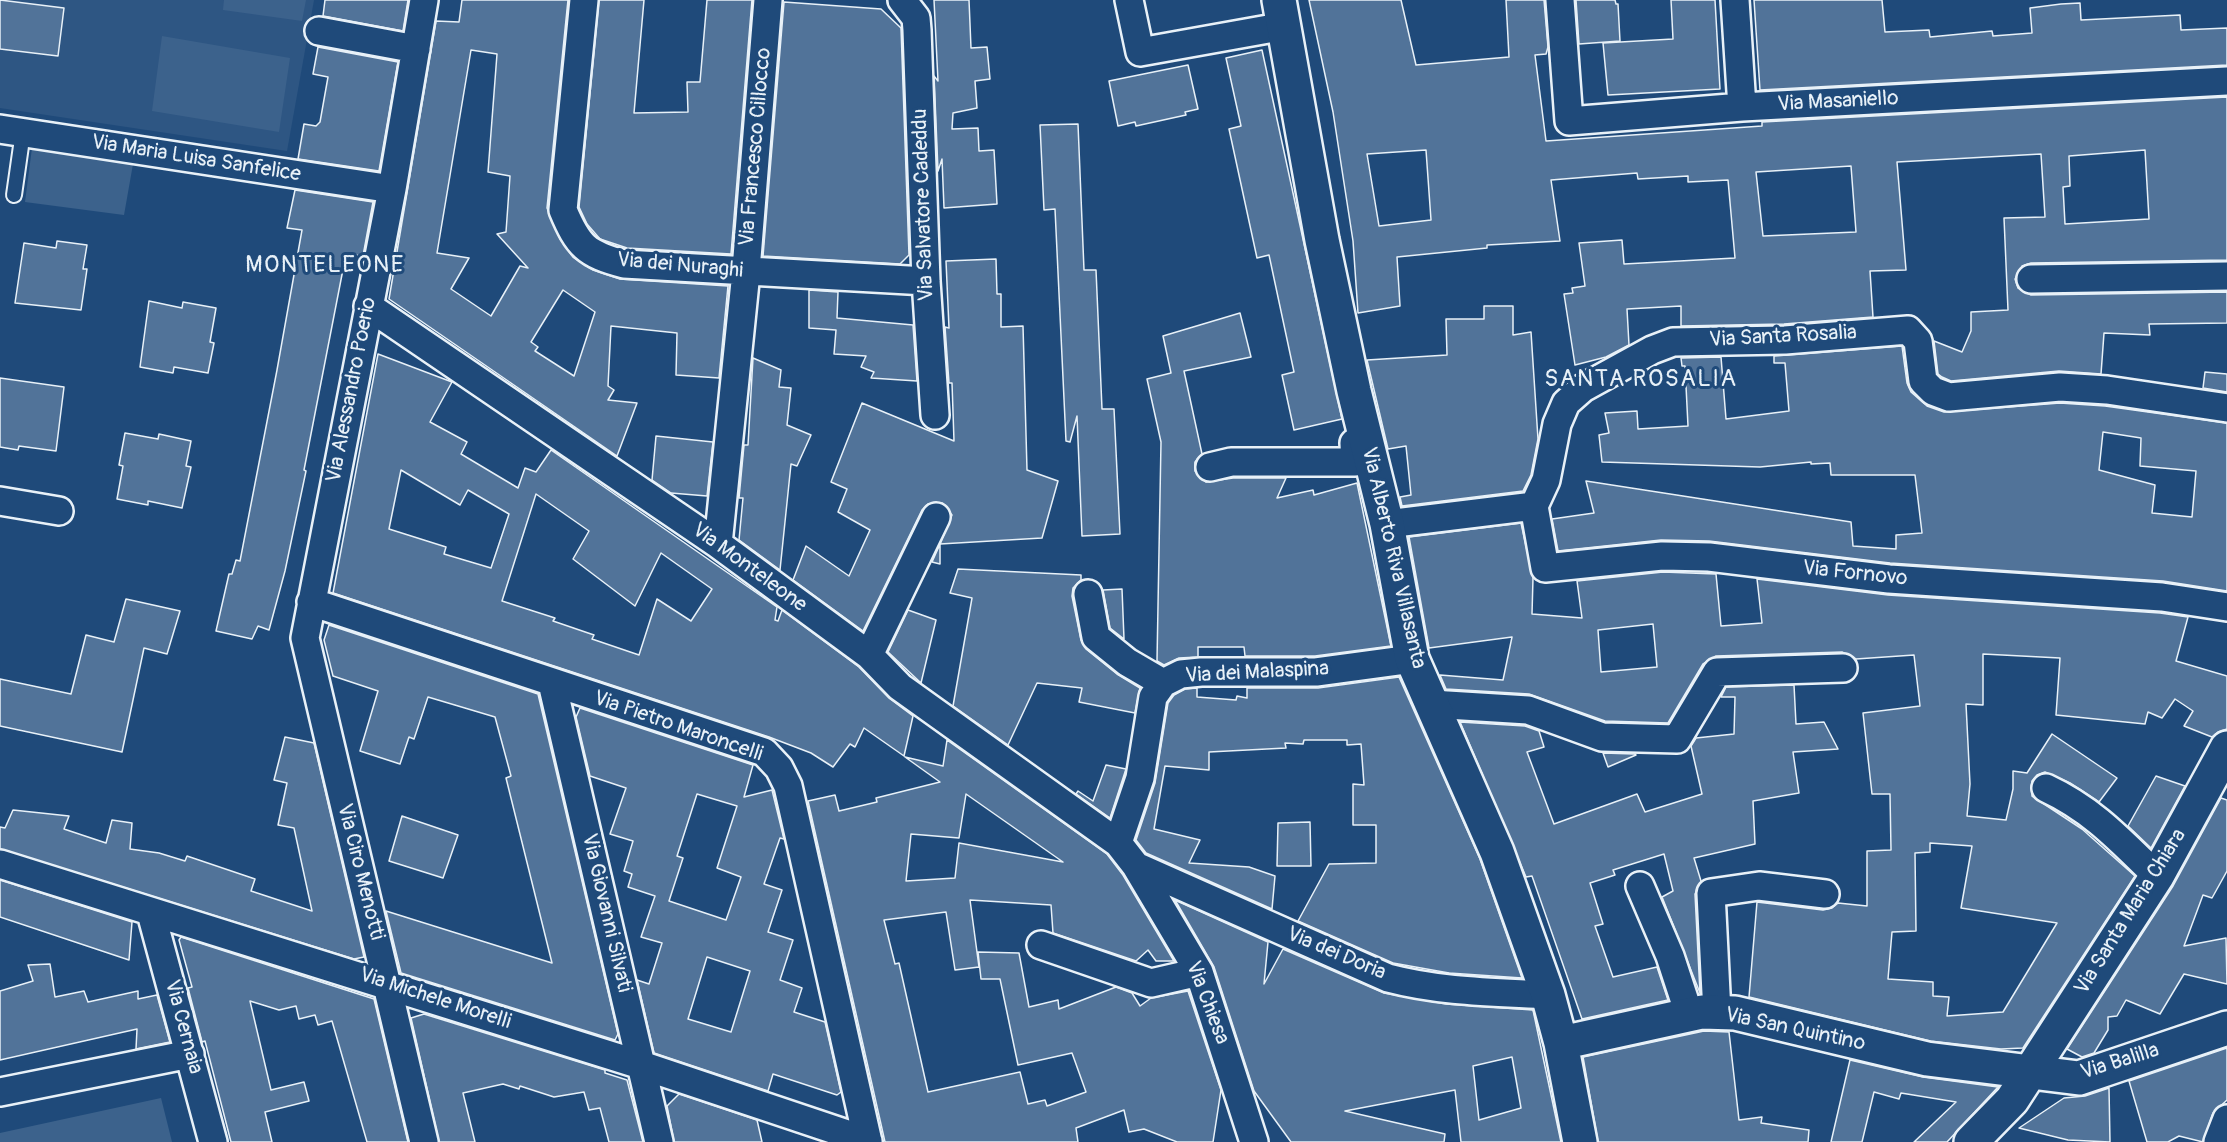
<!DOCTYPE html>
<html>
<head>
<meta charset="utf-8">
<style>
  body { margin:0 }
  canvas { display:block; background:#1f4a7a }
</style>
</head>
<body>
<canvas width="2227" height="1142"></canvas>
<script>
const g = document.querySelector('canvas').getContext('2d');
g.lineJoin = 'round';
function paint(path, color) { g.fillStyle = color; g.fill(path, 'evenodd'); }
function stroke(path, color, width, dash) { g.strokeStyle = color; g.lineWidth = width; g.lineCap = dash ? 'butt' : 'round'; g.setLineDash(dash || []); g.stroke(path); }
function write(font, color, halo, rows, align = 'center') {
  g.font = font + ' Pangolin,sans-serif'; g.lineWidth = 6; g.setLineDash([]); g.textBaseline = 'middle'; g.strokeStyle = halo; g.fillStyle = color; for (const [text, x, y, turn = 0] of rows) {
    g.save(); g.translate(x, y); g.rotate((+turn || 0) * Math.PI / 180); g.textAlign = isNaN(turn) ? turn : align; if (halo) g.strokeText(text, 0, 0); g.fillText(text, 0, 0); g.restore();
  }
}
paint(new Path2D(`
  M0,0h314l-27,151 -287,-43z`), '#2e5683');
paint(new Path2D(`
  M224,0h82l-4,21 -79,-11z
  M162,36l128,22 -11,74 -127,-21z
  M32,148l101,16 -9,51 -99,-13z
  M161,1098l11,44h-172v-9z`), '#3c628c');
const building = new Path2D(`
  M0,0l64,8 -6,48 -58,-7z
  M325,0h83l-5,31 -80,-15z
  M462,0h106l-21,208 13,31 13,18 20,13 27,9 108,7 -9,92 -43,-3 1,-42 -66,-7 -3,60 6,4 -6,10 29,3 -20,53 -228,-157 47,-278 23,1zM471,50l26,4 -9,118 22,4 -4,56 -9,2 31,34 -8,-2 -29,50 -40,-27 18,-31 -32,-5zM563,290l32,22 -21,64 -39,-25 3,-4 -7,-5z
  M599,0h45l-10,113 54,-1 -1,-30h13l7,-82h45l-21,254 -104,-6 -27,-9 -13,-15 -8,-17z
  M934,0h35l2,48 16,-1 3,32 -15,2 2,27 -24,5 -1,16 26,-1 1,23 15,-1 3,54 -53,4 -2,-49 -4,12 -4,-95 4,5z
  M1309,0h92l15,65 93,-8 -3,-57h38l4,47 -2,7 -11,1 11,86 216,-15v-4l465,-25v163l-196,3 -9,3 -7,13 3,9 13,7 196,-3v31l-78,1 1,11 -46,-2 -3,41 -42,-3 -108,10 -9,-4 -4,-3 -4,-33 28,11 9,-21v-19l37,-2 -4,-92 41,-1 -4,-63 -144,8 9,108 -36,1 3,46 -89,7 -103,2v-20l-54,3 2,36 -23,12 -31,8 -11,-71 9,-1 -1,-5 13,-2 -6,-43 43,-3 2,24 111,-6 -7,-78 -40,2v-6l-50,3 -1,-6 -86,7 9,61 -73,4v3l-90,9 3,49 -42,7 -5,-72 -20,-129zM1426,150l5,70 -52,6 -12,-72zM2145,150l4,69 -84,5 -2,-37 7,-1 -1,-30zM1851,166l5,66 -93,4 -7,-64z
  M1576,0h39l1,4h2l2,37 -41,3z
  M1671,0h44l5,89 -112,6 -5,-52 70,-4z
  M1754,0h128l3,32 44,-2 1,7 62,-6 1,5 39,-3 -2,-25 31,-4 19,-1 1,17 99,-5 1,15 46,-2v37l-467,25z
  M784,2l97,7 20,19 8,227 -9,9 -137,-8z
  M318,47l80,15 -19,109 -81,-12 6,-35 12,2 4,-4 8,-45 -15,-3z
  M1262,50l80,369 -48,11 -12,-55 12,-3 -25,-117 -12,3 -28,-129 12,-3 -15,-68z
  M1188,65l10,44 -13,3 1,3 -50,11 -1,-4 -17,4 -9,-45z
  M1078,124l6,146h12l6,139h12l6,125 -38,2 -5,-120 -7,26 -4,-1 -11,-232 -11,1 -4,-85z
  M295,190l78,12 -10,54 -17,-2 -42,216 2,1 -21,100 -16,59 -11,-4 -6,13 -36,-8 13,-57h3l4,-14 4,1 37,-191 25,-140 -15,-2z
  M57,241l30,4 -4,24h4l-6,41 -66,-7 9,-60 32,5z
  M996,259l1,35h4v33l22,-1 4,144 31,11 -16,57 -102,6 12,-29 -10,-12 -14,1 -6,6 -59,121 -70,-51 13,-34 43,30 21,-46 -32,-18 9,-23 -16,-7 31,-79 92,38 -2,-58h-3l-4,-56 4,1 -3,-67z
  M809,290l29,2 -1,26 76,7 4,56 -46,-3 3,-6 -13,-5 5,-11 -32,-2 2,-24 -27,-2z
  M149,301l33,7 1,-6 33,6 -6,34 4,1 -6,30 -34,-6 -1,6 -33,-6z
  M1484,306h29v29l18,-3 7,107 -7,36 -8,16 -121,15 -2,-9 11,-2 -5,-49 -18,3 -21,-89 80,-5 -1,-36h38z
  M1240,313l11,44 -67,14 18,83 -7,8v9l11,11 27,-4h53l-9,20 36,-8 1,5 43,-12 34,163 -76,10h-70l-1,-9h-46v10l-19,1 -15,7 -7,-4 4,-219 -14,-63 24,-6 -8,-37z
  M1902,346l5,37 4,9 16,14 17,6 116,-9 45,3 122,17v168l-64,-10 -273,-18 -181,-22 -48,-1 -103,11 -6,-32 42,-6 -8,-32 265,41 2,24 43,3v-14l26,-2 -7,-58h-84l-1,-12 -19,1v-2l-51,5 -158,-5 -3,-27 10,-2 -4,-20 32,-2 1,18 50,-3 -3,-60h-3l-1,-8 40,-1 5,62 63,-8 -4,-48h-11v-7zM2103,432l38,6 -1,28 56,5 -4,46 -40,-4 3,-28 -56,-15z
  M378,354l74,28 -22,40 37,20 -6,12 57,34 7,-20 11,4 15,-22 226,157 -2,13 3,1 4,-11 77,57 30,31 24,18 -9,40 -40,-28 -9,19 -5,-3 -17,23 -22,-14 -42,-16 -436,-144zM401,470l59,35 8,-15 41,24 -18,54 -47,-14 2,-7 -57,-18zM536,494l53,37 -16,28 62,47 26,-53 51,36 -21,32 -34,-22 -18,56 -47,-16 2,-4 -41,-14 2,-3 -53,-17z
  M753,358l28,12 -2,17 12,1 -4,37 24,10 -14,31 -6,-2 -11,106 -41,-30 4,-42h-4l5,-53h4z
  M2205,372l22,2v18l-24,-4z
  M0,378l64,9 -8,64 -37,-5 -1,4 -18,-3z
  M125,433l33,6 1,-5 32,7 -5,25 5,1 -9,41 -34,-7v4l-31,-6 6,-33 -4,-1z
  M656,436l57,6 -6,54 -36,-3 -19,-13z
  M1521,523l12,55 -1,36 50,4 -5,-37 86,-9 53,2 5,52 41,-3 -5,-44 131,16 272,18 28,4 -12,44 51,15v53l-9,3 -6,5 -28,-11 9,-15 -18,-12 -13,19 -14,-6 -3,12 -89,-9 4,-57 -77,-4v51l-17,-1 4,80 -3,32 39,4 7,-31v-18l14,2 25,-39 65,44 -18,24 -29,-19 -25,-11 -8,3 -5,6v15l50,33 53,47 -112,172 -22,1 -71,-8 -181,-44 8,-95 66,8 9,-2 6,-5 29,3v-55l24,-1 -1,-56h-18l-9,-81 57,-7 -6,-51 -58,4 -14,-7 -126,4 -13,8 -35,59 -63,-2 -76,-27 -83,-5 -6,-14 63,5 9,-43 -83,11 -20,-111zM1653,624l4,43 -56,5 -3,-42zM1930,843l42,3 -11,62 96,15 -54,89 -56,4 2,-19 -16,-1v-14l-45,-3 4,-47 24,-1 -1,-78 15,-1z
  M940,544v20l-8,-2z
  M958,569l123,6v5l-8,8 -1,8 9,44 5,9 31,25 23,14 -5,25 -56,-11 3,-14 -45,-5 -29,62 -55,-39 19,-108 -22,-5z
  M1122,589l2,50 -14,-11 -7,-38z
  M126,599l54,12 -13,43 -23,-6 -22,104 -122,-26v-47l71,15 15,-59 28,7z
  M908,610l28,10 -15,63 -33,-31z
  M329,625l209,69 80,340 -3,6 -214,-67 -15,-62 166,52 -46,-185 5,-2 -16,-59 -67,-20 -14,42 -5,-2 -9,27 -40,-13 18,-60 -45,-15 -9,-36z
  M1399,677l81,182 42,119 -73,-5 -56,-10 -95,-42 31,-57 47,-1v-38h-23v-41l11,1 -3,-41 -14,1v-5h-43l-1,4 -18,-1 1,5 -77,4v18l-44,-4 -11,63 46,11 -11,23 60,4 26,9 -3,33 -126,-56 -10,-13 19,-57 13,-80 6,-8 11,-6 12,-1v9l39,3 1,-4 10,2v-10h71z
  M1794,685l2,39 28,-2 14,27 -45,3 6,41 -46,8 2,43 -61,14 7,23 -6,13 5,99 -38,-96 11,-6 -9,-37 -51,16 2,5 -25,8 13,41 -8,2 18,51 44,-10 11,33 -86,19 -50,-143 -6,1 -66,-155 65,4 14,5 5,16 -17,5 27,72 83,-30 8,18 57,-18 -11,-48 5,-8 38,-4 1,-37h-14l5,-10z
  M580,708l173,57 -9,32 28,-7 12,49 -4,-1 -16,46 18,6 -14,42 25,8 -13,40 22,8 -8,24 31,10 16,70 -4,3 -64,-21 -5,17 -114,-38 -17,-73 12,4 13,-41 -21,-6 14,-41 -27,-9 4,-13 -8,-3 9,-30 -23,-7 16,-46 -36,-12 -14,-59zM697,794l40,12 -20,62 24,9 -15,43 -57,-19 14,-43 -6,-2zM707,957l43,14 -19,61 -43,-13z
  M285,737l29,6 50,214 -10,2 -354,-110v-22l5,1 8,-18 56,6 -5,13 42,14 6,-23 20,3 -2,26 29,4 26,8 2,-5 68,23 -4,12 61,20 -18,-83 -16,-3 9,-42 -13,-3z
  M947,740l160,114 16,21 51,86h-18l-8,-11 -12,11 -83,-28 -2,-28 -81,-5 9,67 -24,3 -9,-58 -62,8 11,44 4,-1 29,129 92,-20 8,32 17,-4 2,6 39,-14 -14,-39 -54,12 -18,-86h-19l-3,-27 41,1 10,54 29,-7 1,9 57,-22 16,6 8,13 11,-8 37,-7 33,99 -8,52h-36l-33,-13 -15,3 -5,-22 -48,18 2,14h-193l-77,-341 27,-6 4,16 38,-9 -1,-4 64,-16 -35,-25 38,9zM966,794l97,68 -104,-19 -4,35 -49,3 5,-47 48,4z
  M1603,753l32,1 1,1 -28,12z
  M1106,765l20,4 -16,49 -34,-24 2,-3 15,10z
  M2156,776l29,10 -34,62 -23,-22z
  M2221,798l6,2v71l-15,27 -9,-3 -19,51 42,-8 1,46 -43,-10 -24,40 -34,-14 -9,16 -9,1v13l-14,23 -12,4 -15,-8 106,-163z
  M402,816l56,19 -15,43 -54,-17z
  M1310,822l1,44h-34l1,-43z
  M0,880l132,42 -3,38 -129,-43z
  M1175,900l93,42 -4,42 19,-35 101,44 62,11 87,6 28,132h-100l-6,-52 -110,21 100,23 -1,8h-153l-37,-51 -40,-124zM1512,1057l9,51 -42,12 -6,-54z
  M181,937l193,62 34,143h-41l-35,-121 -14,4 -3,-10 -16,4 -3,-13 -17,4 -29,-9 21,89 33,-8 5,19 -44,11 7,30h-41l-26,-101 -3,1 -14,-54 4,-1 -13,-47z
  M50,964l5,33 29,-6 4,11 50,-11v8l19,-4 13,47 -34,7 1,-20 -137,31v-69l33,-10 -5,-16z
  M424,1014l181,56v3l22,7 16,62h-34l-9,-34 -11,2 -5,-18 -30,5 -34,-11 -1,3 -16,-5 -40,9 12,49h-36l-28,-124z
  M1704,1031l25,1 10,88 23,-3 -1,6 48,7 -1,12h-210l-15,-85z
  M2227,1048v52l-14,13 -10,29 -24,-6 -11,6h-21l-18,-61z
  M1850,1060l73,17 75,10 -51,55h-33l42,-40 -55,-9 -2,6 -25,-7 -12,50h-31z
  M2109,1088l1,54 -42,-2 -49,-12 45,-30 21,-2z
  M679,1094l78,26 5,22h-88l-7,-36z`);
paint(building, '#517399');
stroke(building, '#e8f1f8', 1.5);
const lane = new Path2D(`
  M14,195l9,-63`);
const street = new Path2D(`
  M584,0l-21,210c15,36 23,44 61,54l302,17
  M902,0l14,18 1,12 9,251 9,134
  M1129,0l11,52 145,-26
  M1560,0l9,121 173,-14 485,-26
  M1735,0l7,107
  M319,31l97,18
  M0,129l392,60
  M2031,279l196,-3
  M368,306l350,238 151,111 31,32 218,156 18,23 63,106 55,170
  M1210,467l21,-5h124l-1,-19h13
  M0,501l59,10
  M1534,506l12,-26 11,-56 9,-21 17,-15 69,-38 21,-8 112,-2 123,-10 10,11 5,40 10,10 16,6 111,-10 47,3 120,18
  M1534,506l11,62 117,-12 47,1 180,22 273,18 65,10
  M1387,524l147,-18
  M718,544l27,-262 23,-282
  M1088,594l8,43 31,25 36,21
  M311,602l453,150 15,16 9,18 80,356
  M869,655l67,-138
  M552,683l107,459
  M1431,704l97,6 74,27 75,2 40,-67 126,-4
  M2046,788c47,22 74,52 111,88
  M1118,843l22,-65 13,-81 10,-14 18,-9 20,-2h115l96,-13
  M0,864l641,201 227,76
  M1136,866l252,112c53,14 106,14 160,17
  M1640,886l30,70 19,58
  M151,913l62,229
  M1041,945l110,38 48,-11
  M1717,1013l-6,-120 48,-7 66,8
  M0,1092l190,-38
  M424,1142l-119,-504 87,-449 32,-189
  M2218,1142l9,-23`);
const secondary = new Path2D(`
  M1279,0l43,240 32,151 33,133 25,135 85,193 51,143 13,48 19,99
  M1561,1043l141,-31 33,1 192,46 152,19 148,-50
  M1971,1142l41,-42 145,-224 70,-128`);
stroke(lane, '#e8f1f8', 18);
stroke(street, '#e8f1f8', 32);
stroke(secondary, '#e8f1f8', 38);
stroke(lane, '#1f4a7a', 14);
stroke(street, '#1f4a7a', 27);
stroke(secondary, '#1f4a7a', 33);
write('21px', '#e8f1f8', '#1f4a7a', [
  ["Via Masaniello",1838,102,-3],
  ["Via Francesco Cillocco",756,147,-85],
  ["Via Maria Luisa Sanfelice",196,159,9],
  ["Via Salvatore Cadeddu",924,205,-92],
  ["Via dei Nuraghi",680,266,5],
  ["Via Santa Rosalia",1783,337,-3],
  ["Via Alessandro Poerio",352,390,-79],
  ["Via Alberto Riva Villasanta",1393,558,77],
  ["Via Monteleone",749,568,36],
  ["Via Fornovo",1855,574,6],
  ["Via dei Malaspina",1257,673,-3],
  ["Via Pietro Maroncelli",678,727,19],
  ["Via Ciro Menotti",360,872,76],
  ["Via Santa Maria Chiara",2131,912,-58],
  ["Via Giovanni Silvati",606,913,77],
  ["Via dei Doria",1336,954,23],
  ["Via Michele Morelli",435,999,18],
  ["Via Chiesa",1207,1003,69],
  ["Via Cernaia",183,1027,75],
  ["Via San Quintino",1795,1030,12],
  ["Via Balilla",2120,1062,-17]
]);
g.letterSpacing = '1.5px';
write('24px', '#e8f1f8', '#1f4a7a', [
  ["MONTELEONE",325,266],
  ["SANTA ROSALIA",1641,380]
]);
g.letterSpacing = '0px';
</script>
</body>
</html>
